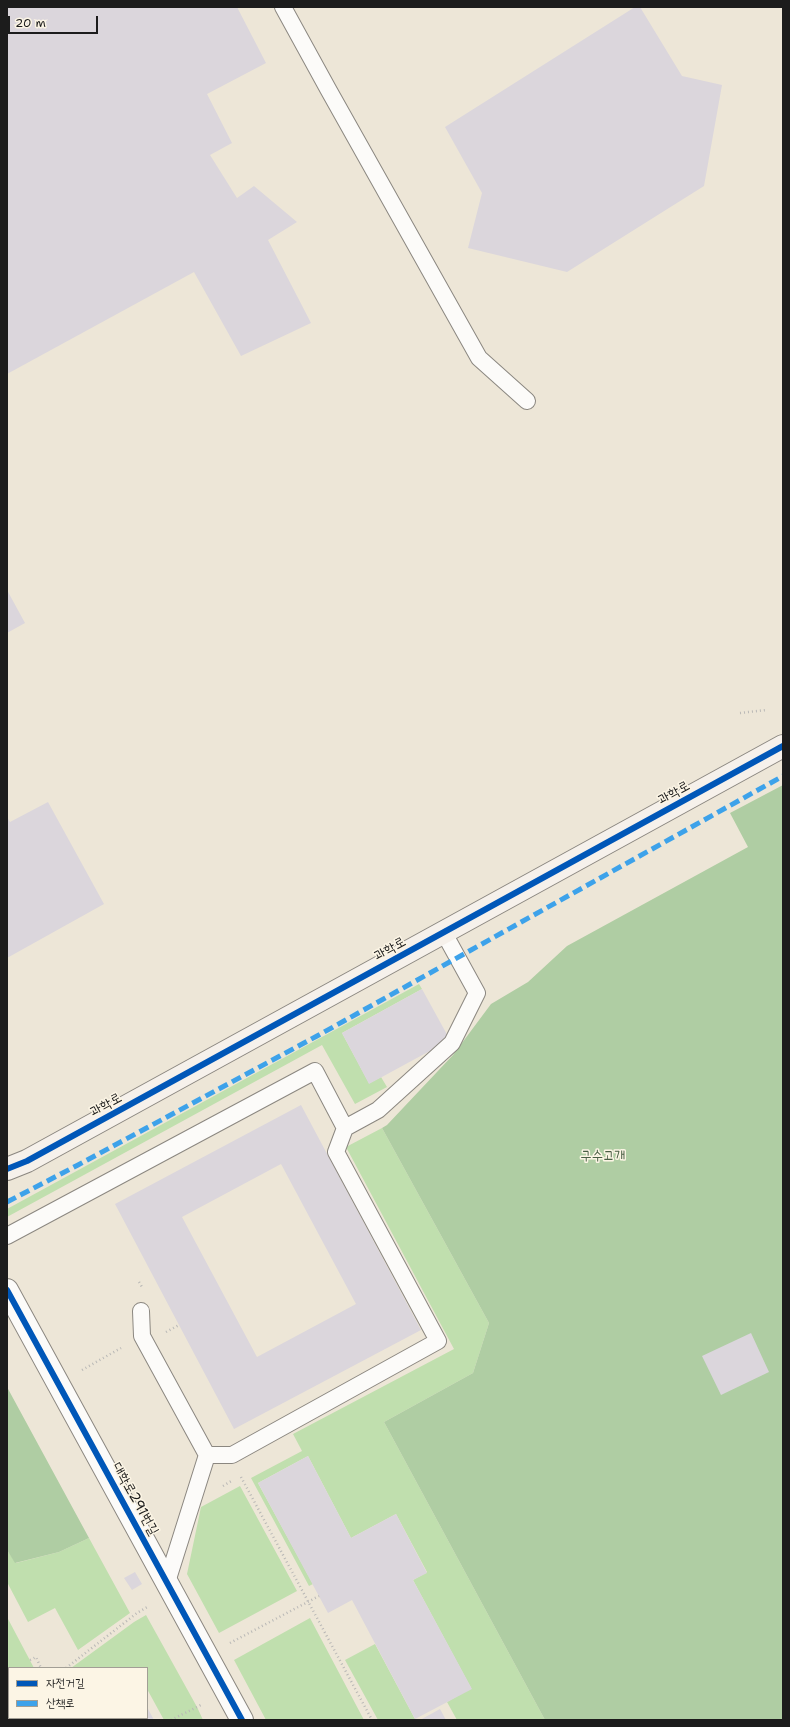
<!DOCTYPE html>
<html>
<head>
<meta charset="utf-8">
<style>
  body { margin:0 }
  #map { position:relative; width:790px; height:1727px; overflow:hidden; background:#ede6d7; font-family:"Shantell Sans","Poor Story",sans-serif }
  canvas { display:block }
  .frame { position:absolute; inset:0; border:8px solid #1c1c1c; pointer-events:none }
  .legend { position:absolute; left:8px; top:1667px; width:140px; height:52px; box-sizing:border-box; background:#fcf5e5; border:1px solid #a29e95; margin:0; padding:5px 7px; list-style:none; font-size:12px; color:#1c1c1c }
  .legend li { display:flex; align-items:center; gap:8px; height:20px }
  .legend b { width:20px; border:1px solid #a29e95 }
  .scale { position:absolute; left:8px; top:16px; width:90px; height:18px; box-sizing:border-box; border:2px solid #1c1c1c; border-top:0; padding-left:5px; font-size:12px; line-height:14px; white-space:nowrap; color:#1c1c1c; -webkit-text-stroke:3px #fcf5e5; paint-order:stroke }
</style>
</head>
<body>
<div id="map">
<canvas width="790" height="1727"></canvas>
<div class="frame"></div>
<ul class="legend">
<li><b style="height:5px;background:#0057b8"></b>자전거길</li>
<li><b style="height:5px;background:#3da2ea"></b>산책로</li>
</ul>
<div class="scale">20 m</div>
</div>
<script>
const g = document.querySelector('canvas').getContext('2d');
g.lineJoin = 'round';
function paint(path, color) { g.fillStyle = color; g.fill(path, 'evenodd'); }
function stroke(path, color, width, dash) { g.strokeStyle = color; g.lineWidth = width; g.lineCap = dash ? 'butt' : 'round'; g.setLineDash(dash || []); g.stroke(path); }
function write(font, color, halo, rows, align = 'center') {
  g.font = font + ' "Shantell Sans","Poor Story",sans-serif'; g.lineWidth = 3; g.setLineDash([]); g.textBaseline = 'middle'; g.strokeStyle = halo; g.fillStyle = color; for (const [text, x, y, turn = 0] of rows) {
    g.save(); g.translate(x, y); g.rotate((+turn || 0) * Math.PI / 180); g.textAlign = isNaN(turn) ? turn : align; if (halo) g.strokeText(text, 0, 0); g.fillText(text, 0, 0); g.restore();
  }
}
paint(new Path2D(`
  M419,984l3,5 -80,44 27,50 12,-6 6,10 -32,17 -33,-59 -315,172v-8z
  M382,1128l107,195 -16,50 -89,49 161,298h-88l-10,-18 24,-14 -58,-108 14,-8 -31,-58 -45,24 -43,-82 -50,27 55,101 -4,2 -58,-108 51,-27 -9,-17 161,-85 -108,-202z
  M240,1486l57,105 -78,42 -32,-59 14,-67z
  M89,1538l41,75 -52,37 -23,-42 -27,14 -21,-40v-32l9,13 43,-11z
  M146,1615l51,92 6,13h-39l-17,-31v-21h-76l63,-46z
  M7,1617l27,51h-25v37l-2,1z
  M310,1618l54,102h-98l-32,-60z
  M375,1644l40,75 1,1h-38l-33,-60z
  M38,1718h40l-3,2h-38z`), '#c0dfae');
paint(new Path2D(`
  M783,785v935h-238l-161,-298 89,-49 16,-50 -107,-195 5,-3 66,-70 38,-51 37,-22 39,-36 181,-99 -18,-34z
  M7,1387l82,151 -30,14 -44,11 -8,-13z`), '#afcda3');
paint(new Path2D(`
  M7,7h230l29,56 -59,31 25,49 -22,12 27,43 17,-12 43,36 -29,18 43,83 -70,33 -47,-84 -187,102z
  M635,7h5l42,69 40,9 -18,101 -137,86 -99,-24 14,-55 -37,-66z
  M7,590l18,33 -18,10z
  M48,802l56,102 -97,54v-141l3,5z
  M422,989l28,51 -81,44 -27,-51z
  M301,1105l120,225 -187,99 -119,-225zM281,1164l75,140 -99,53 -75,-140z
  M751,1333l18,39 -48,23 -19,-39z
  M308,1456l43,82 45,-24 31,59 -14,7 59,109 -57,30 -63,-119 -24,13 -70,-130z
  M135,1572l7,12 -10,6 -8,-12z
  M147,1707l7,13h-42l4,-2h31z
  M440,1709l6,11h-26z
  M96,1718h9l1,2h-13z`), '#dbd6dc');
const lane = new Path2D(`
  M283,7l45,82 151,269 48,43
  M7,1236l308,-165 30,57 33,-18 74,-67 25,-50 -33,-60
  M141,1311l1,25 65,119 -40,127
  M207,1455h25l206,-114 -102,-189 9,-24`);
const street = new Path2D(`
  M7,1290l235,430`);
const secondary = new Path2D(`
  M7,1169l20,-8 756,-415`);
stroke(lane, '#8b8780', 18);
stroke(street, '#8b8780', 24);
stroke(secondary, '#8b8780', 24);
stroke(new Path2D(`
  M740,713l26,-3
  M139,1282l3,5
  M166,1332l13,-7
  M82,1370l39,-22
  M241,1477l131,243
  M223,1486l10,-6
  M230,1643l89,-47
  M30,1660l6,-3 5,11
  M66,1668l71,-55 12,-7
  M7,1715l2,-1
  M30,1720l1,-2
  M171,1720l32,-16`), '#b9b8b6', 2.5, [1, 3]);
stroke(lane, '#fcfbf9', 16);
stroke(street, '#fcfbf9', 22);
stroke(secondary, '#f6f1eb', 22);
stroke(new Path2D(`
  M7,1202l71,-37 239,-129 466,-260`), '#3da2ea', 5, [10, 5]);
stroke(new Path2D(`
  M7,1169l20,-8 756,-415
  M7,1290l235,430`), '#0057b8', 6);
write('14px', '#1c1c1c', '#fcf5e5', [
  ["과학로",674,793,-29],
  ["과학로",390,949,-29],
  ["과학로",106,1105,-29],
  ["대학로291번길",135,1499,61]
]);
write('14px', '#495e44', '#fcf5e5', [
  ["구수고개",603,1156]
]);
</script>
</body>
</html>
